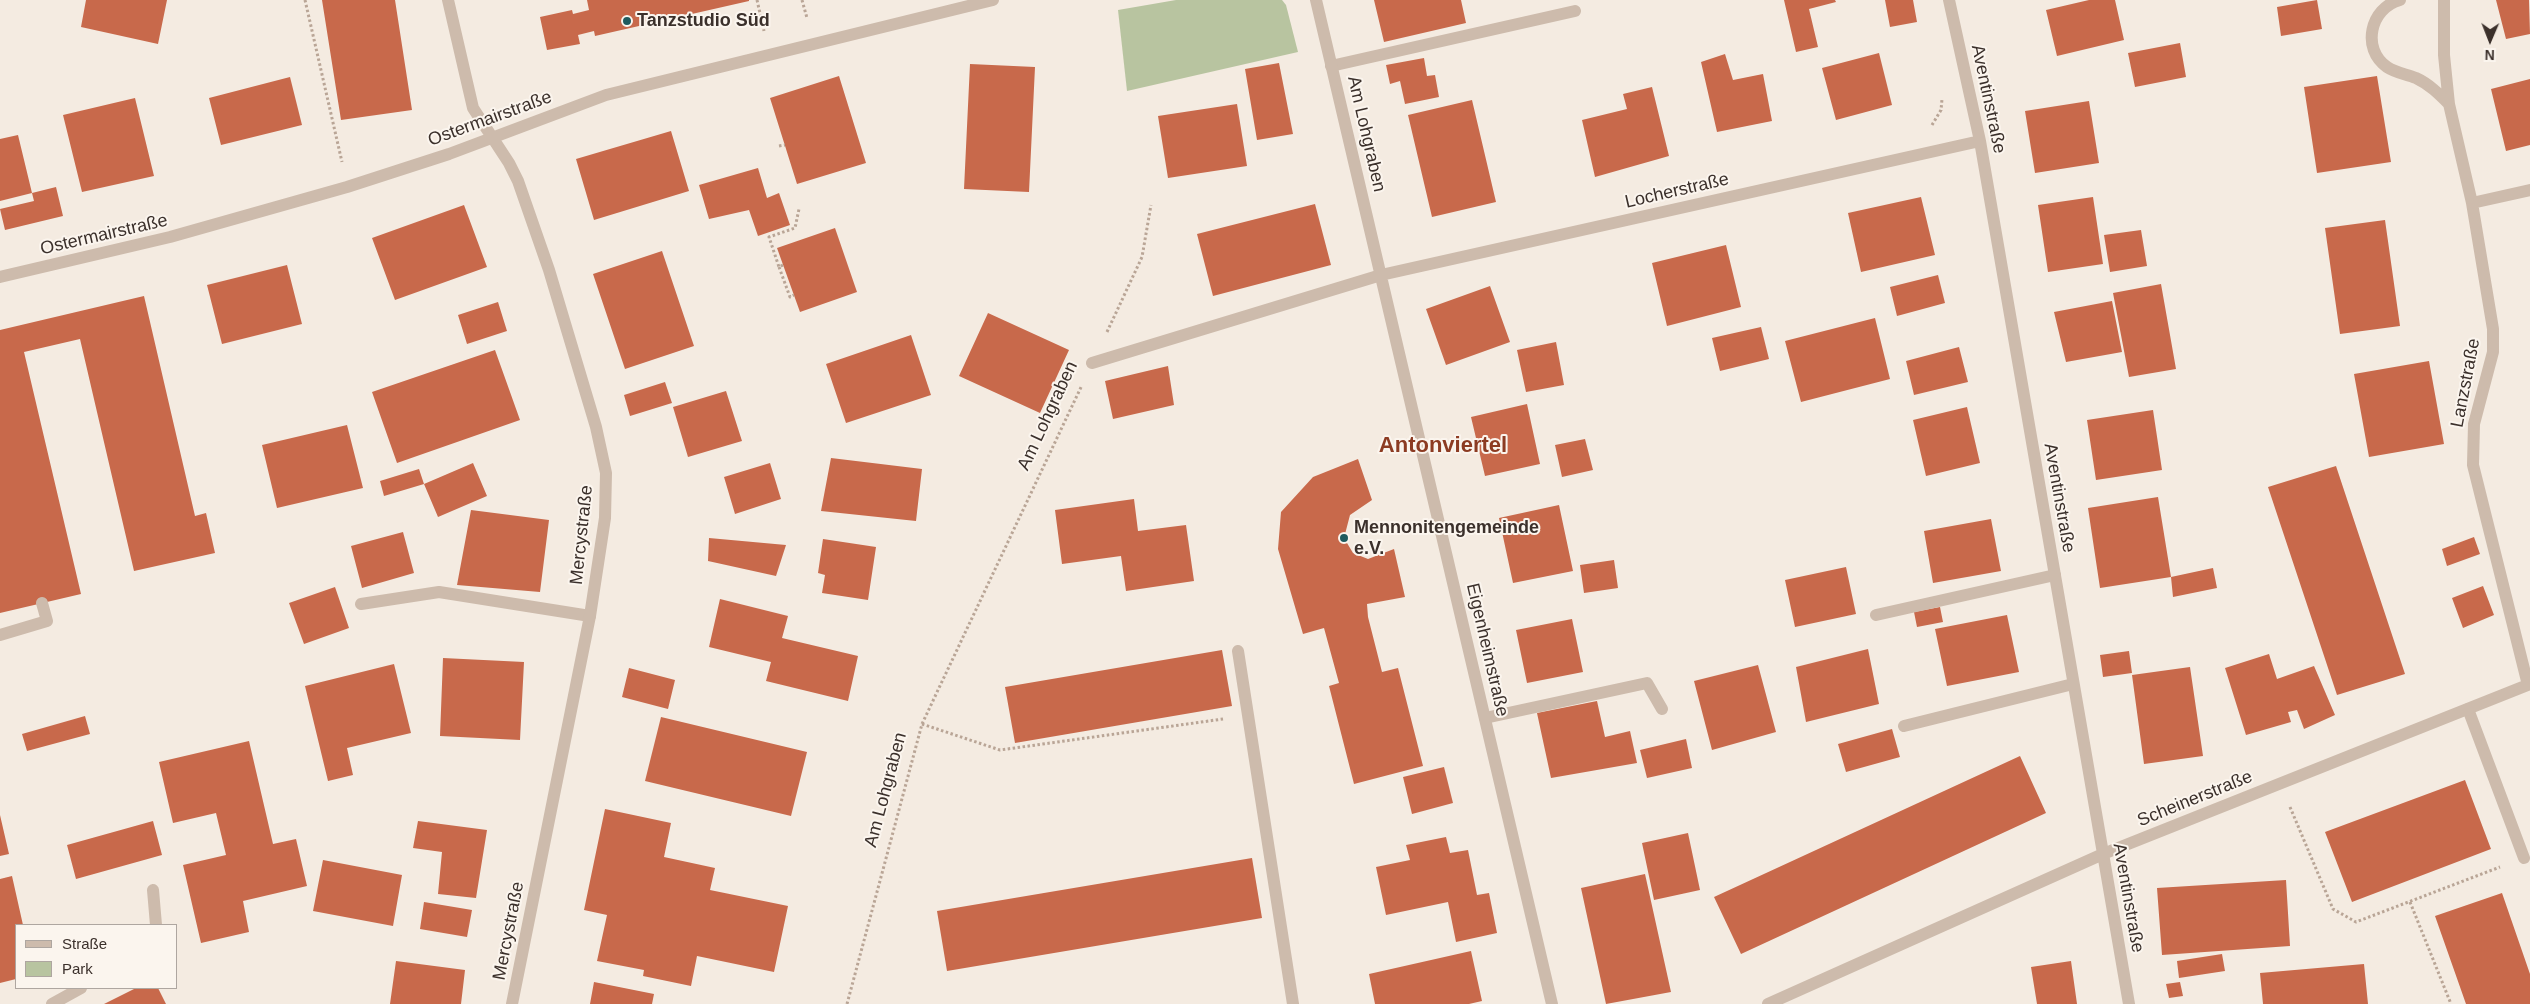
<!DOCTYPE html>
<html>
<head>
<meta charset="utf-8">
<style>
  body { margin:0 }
  #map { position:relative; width:2530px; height:1004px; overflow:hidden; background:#f4ebe1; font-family:Arial,sans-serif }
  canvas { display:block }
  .legend { position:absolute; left:15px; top:924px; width:162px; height:65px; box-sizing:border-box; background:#fbf5ee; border:1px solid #aea6a0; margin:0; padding:6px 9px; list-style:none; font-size:15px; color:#3b302b }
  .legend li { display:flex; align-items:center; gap:10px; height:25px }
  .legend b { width:25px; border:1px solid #aea6a0 }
  .north { position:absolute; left:2465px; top:15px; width:50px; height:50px; -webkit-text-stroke:4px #fbf5ee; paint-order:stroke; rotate:181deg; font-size:14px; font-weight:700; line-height:20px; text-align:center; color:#3b302b }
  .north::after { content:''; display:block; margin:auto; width:18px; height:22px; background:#3b302b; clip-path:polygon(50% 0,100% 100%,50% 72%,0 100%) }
</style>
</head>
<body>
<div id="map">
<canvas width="2530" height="1004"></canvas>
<ul class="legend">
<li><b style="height:6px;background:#cdbbac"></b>Straße</li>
<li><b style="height:14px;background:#b8c4a0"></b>Park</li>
</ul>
<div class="north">N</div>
</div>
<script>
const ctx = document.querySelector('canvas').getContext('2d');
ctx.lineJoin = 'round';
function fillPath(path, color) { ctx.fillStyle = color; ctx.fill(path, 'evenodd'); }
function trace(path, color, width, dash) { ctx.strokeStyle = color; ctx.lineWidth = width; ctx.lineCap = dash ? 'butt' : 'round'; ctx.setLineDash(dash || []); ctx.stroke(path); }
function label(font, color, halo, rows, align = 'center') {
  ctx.font = font + ' Arial,sans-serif'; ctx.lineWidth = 4; ctx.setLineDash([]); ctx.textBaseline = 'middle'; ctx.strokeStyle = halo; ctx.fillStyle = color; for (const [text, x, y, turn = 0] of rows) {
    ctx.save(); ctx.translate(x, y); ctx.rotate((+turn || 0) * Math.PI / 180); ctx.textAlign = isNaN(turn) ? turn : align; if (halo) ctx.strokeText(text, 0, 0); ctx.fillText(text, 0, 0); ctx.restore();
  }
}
const green = new Path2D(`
  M1176,0h106l4,5 12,47 -171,39 -9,-81z`);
const building = new Path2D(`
  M86,0h81l-9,44 -77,-17z
  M322,0h73l17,110 -71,10z
  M587,0h162v1l-154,35 -1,-5 -16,4 2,9 -33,6 -7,-33 32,-7 1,4 16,-4z
  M1374,0h87l5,23 -82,19z
  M1784,0h51l1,2 -27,7 9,38 -22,5z
  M1885,0h28l4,22 -27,5z
  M2089,0h26l9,40 -67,16 -11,-46z
  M2317,0l5,29 -41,7 -4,-29z
  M2496,0h33l1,34 -24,5z
  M2180,43l6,34 -51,10 -7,-34z
  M1879,53l13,52 -56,15 -14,-52z
  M1725,54l8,26 30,-6 9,47 -55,11 -16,-70z
  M1424,58l3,18 8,-1 4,22 -34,7 -5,-23 -10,3 -4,-19z
  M1279,63l14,71 -36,6 -12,-71z
  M970,64l65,3 -6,125 -65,-3z
  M839,76l27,87 -69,21 -27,-86z
  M2377,76l14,86 -74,11 -13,-86z
  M290,77l12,48 -81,20 -12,-47z
  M2530,79v66l-24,6 -15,-62z
  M1652,87l17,69 -74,21 -13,-57 45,-11 -4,-15z
  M135,98l19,78 -72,16 -19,-77z
  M1472,100l24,102 -64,15 -24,-102z
  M2089,101l10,62 -64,10 -10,-62z
  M1237,104l10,62 -79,12 -10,-62z
  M671,131l18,60 -95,29 -18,-61z
  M18,135l14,58 24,-6 7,29 -58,14 -5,-21 34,-8 -2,-8 -32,8v-62z
  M758,168l9,30 12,-5 11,32 -32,11 -9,-26 -40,9 -10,-34z
  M1921,197l14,58 -74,17 -13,-59z
  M2093,197l10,67 -55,8 -10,-67z
  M1315,204l16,61 -118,31 -16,-62z
  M464,205l23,62 -92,33 -23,-62z
  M2385,220l15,106 -60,8 -15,-106z
  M835,228l22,64 -57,20 -23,-64z
  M2141,230l6,36 -37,6 -6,-37z
  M1726,245l15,62 -74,19 -15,-63z
  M662,251l32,95 -69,23 -32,-95z
  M287,265l15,59 -80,20 -15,-59z
  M1938,275l7,28 -48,13 -7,-29z
  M2161,284l15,85 -47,8 -16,-84z
  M1490,286l20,56 -64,23 -20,-56z
  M144,296l51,220 11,-3 9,40 -81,18 -54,-232 -56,13 57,242 -81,19v-283z
  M2112,301l10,51 -56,10 -12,-50z
  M498,302l9,29 -40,13 -9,-29z
  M988,313l81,37 -29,63 -81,-37z
  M1875,318l15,61 -89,23 -16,-61z
  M1761,327l8,32 -49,12 -8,-33z
  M911,335l20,60 -85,28 -20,-59z
  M1556,342l8,43 -38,7 -9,-42z
  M1959,347l9,35 -54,13 -8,-34z
  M495,350l25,70 -123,43 -25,-71z
  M2429,361l15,83 -75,13 -15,-83z
  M1168,366l6,39 -61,14 -8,-38z
  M665,382l7,21 -42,13 -6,-21z
  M726,391l16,50 -54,16 -15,-50z
  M1527,404l13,60 -55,12 -14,-59z
  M1967,407l13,56 -54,13 -13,-56z
  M2153,410l9,60 -66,10 -9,-60z
  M347,425l16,63 -86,20 -15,-63z
  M1585,439l8,31 -31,7 -7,-32z
  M831,458l91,11 -6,52 -95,-10z
  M1358,459l14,41 -22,15 -6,23 9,15 15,6 26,-10 11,48 -38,7 1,13 14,55 16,-4 25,98 -69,18 -25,-98 10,-3 -15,-55 -21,6 -25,-85 3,-37 32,-35z
  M473,463l14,33 -49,21 -14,-33z
  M770,463l11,36 -46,15 -11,-37z
  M2336,466l69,208 -68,21 -69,-208z
  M419,469l5,15 -40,12 -4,-15z
  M2158,497l13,80 42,-9 4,20 -44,9 -2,-20 -71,11 -12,-80z
  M1134,499l4,32 48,-6 8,56 -68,10 -5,-35 -59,8 -7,-54z
  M1559,505l14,66 -60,12 -14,-65z
  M471,510l78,10 -9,72 -83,-7z
  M1991,519l10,52 -68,12 -9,-52z
  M403,532l11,41 -52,15 -11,-42z
  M2474,537l6,17 -33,12 -5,-17z
  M709,538l77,7 -10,31 -68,-15z
  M823,539l53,8 -8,53 -46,-7 3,-18 -7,-2z
  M1614,560l4,28 -34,5 -4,-28z
  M1846,567l10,47 -61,13 -10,-47z
  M2483,586l11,29 -31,13 -11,-30z
  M335,587l14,41 -45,16 -15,-41z
  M720,599l68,17 -6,22 76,18 -10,45 -82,-20 5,-19 -62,-15z
  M1940,607l3,15 -26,5 -3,-15z
  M2007,615l12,57 -72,14 -12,-57z
  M1572,619l11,53 -56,11 -11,-53z
  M1868,649l11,55 -73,18 -10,-55z
  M1222,650l10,56 -217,37 -10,-56z
  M2129,651l3,22 -29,4 -3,-22z
  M2269,654l8,25 37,-13 21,49 -31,14 -7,-19 -9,2 3,10 -45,13 -21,-67z
  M443,658l81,4 -4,78 -80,-4z
  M394,664l17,69 -64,15 6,27 -25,6 -23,-95z
  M1758,665l18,67 -64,18 -18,-69z
  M2190,667l13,89 -59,8 -12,-89z
  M629,668l46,12 -7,29 -46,-12z
  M1597,701l8,36 25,-6 7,32 -86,15 -14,-65z
  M85,716l5,18 -63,17 -5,-17z
  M661,717l146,35 -16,64 -146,-35z
  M1892,729l8,28 -54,15 -8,-28z
  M1686,739l6,29 -45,10 -7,-28z
  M249,741l24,103 23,-5 11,47 -64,15 6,31 -48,11 -18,-78 43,-10 -10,-42 -43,10 -14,-61z
  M2020,756l26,57 -305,141 -27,-57z
  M1444,767l9,36 -41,11 -9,-37z
  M2465,780l26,69 -139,53 -27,-70z
  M605,809l66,14 -7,34 51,11 -5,22 78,16 -14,66 -77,-16 -6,30 -48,-10 1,-6 -47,-9 10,-46 -23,-5z
  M0,815l9,39 -9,2z
  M153,821l9,34 -86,24 -9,-34z
  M418,821l69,9 -11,68 -38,-4 4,-42 -29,-4z
  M1688,833l12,57 -46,10 -12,-57z
  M1446,837l4,16 18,-3 9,45 12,-2 8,40 -41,9 -8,-40 -62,13 -10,-48 34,-7 -4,-15z
  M1252,858l10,60 -315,53 -10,-60z
  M323,860l79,15 -9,51 -80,-15z
  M1645,874l26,118 -65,12 -25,-116z
  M12,876l11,49h-7v54l-16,4v-104z
  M2286,880l4,66 -128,9 -5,-67z
  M2502,893l28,81v30h-64l-31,-88z
  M424,902l48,8 -5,27 -47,-8z
  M1471,951l11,50 -13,3h-94l-6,-30z
  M2222,954l3,17 -46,7 -2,-17z
  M396,961l69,9 -4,34h-71z
  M2071,961l6,43h-40l-6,-37z
  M2364,964l4,40h-105l-3,-31z
  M594,982l60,12 -2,10h-62z
  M2180,982l3,14 -14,2 -3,-14z
  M136,988h22l8,16h-62z`);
const path = new Path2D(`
  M305,0l37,162
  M757,0l7,31
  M802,0l5,18
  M1932,125l9,-15 1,-11
  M779,146l6,-1
  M783,265l-4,2 -10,-30 26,-9 4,-19
  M779,267l11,30 4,-2
  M1107,332l35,-75 9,-52
  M922,724l78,26 223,-31
  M2290,807l43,102 23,13 144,-55
  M2410,902l41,102
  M847,1004l75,-280 160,-339`);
const service = new Path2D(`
  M1331,66l244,-55
  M361,604l78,-12 151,24
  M1876,615l179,-40
  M0,635l47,-14 -5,-18
  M1238,651l55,353
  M2468,709l56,149
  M1485,718l162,-35 15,26
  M1904,726l169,-42
  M153,890l3,35
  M52,1004l29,-16`);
const minor = new Path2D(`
  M448,0l25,108 36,55 9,18 31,89 47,157 10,46 -1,45 -15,98 -78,388
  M1316,0l236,1004
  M1949,0l31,141 149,863
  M2400,0c-30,8 -39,49 -13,67 9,6 19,7 29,11 13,6 23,16 33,26
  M2444,0v55l5,49 23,99 21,126v23l-19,72 -1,41 55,220
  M2472,203l58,-13
  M0,277l170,-40 177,-50 102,-33 157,-59 387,-95
  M1092,363l289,-88 599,-134
  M1768,1004l335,-150 427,-170`);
const markers = [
  [627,21,5,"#1f5a5e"],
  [1344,538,5,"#1f5a5e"]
];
const poiNames = [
  ["Tanzstudio Süd",637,21],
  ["Mennonitengemeinde",1354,528],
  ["e.V.",1354,549]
];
const streetNames = [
  ["Aventinstraße",1988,99,78],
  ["Ostermairstraße",490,119,-20],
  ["Am Lohgraben",1366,134,77],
  ["Locherstraße",1677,191,-13],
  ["Ostermairstraße",104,235,-13],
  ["Lanzstraße",2466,383,-79],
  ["Am Lohgraben",1048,416,-65],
  ["Aventinstraße",2059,498,80],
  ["Mercystraße",582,535,-84],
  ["Eigenheimstraße",1487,650,77],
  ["Am Lohgraben",886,790,-75],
  ["Scheinerstraße",2195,799,-22],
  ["Aventinstraße",2128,898,80],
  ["Mercystraße",509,931,-79]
];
const districtNames = [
  ["Antonviertel",1443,446]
];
fillPath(green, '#b8c4a0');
fillPath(building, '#c8694b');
trace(path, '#b9a596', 3, [2.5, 2.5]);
trace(service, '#cdbbac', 12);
trace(minor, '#cdbbac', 12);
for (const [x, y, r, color] of markers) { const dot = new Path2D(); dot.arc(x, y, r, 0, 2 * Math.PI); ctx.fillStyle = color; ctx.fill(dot); trace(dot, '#fbf5ee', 2); }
label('bold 18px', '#3b302b', '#fbf5ee', poiNames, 'left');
label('18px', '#3b302b', '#fbf5ee', streetNames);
label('bold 22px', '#8c3b22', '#fbf5ee', districtNames);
</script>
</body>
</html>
